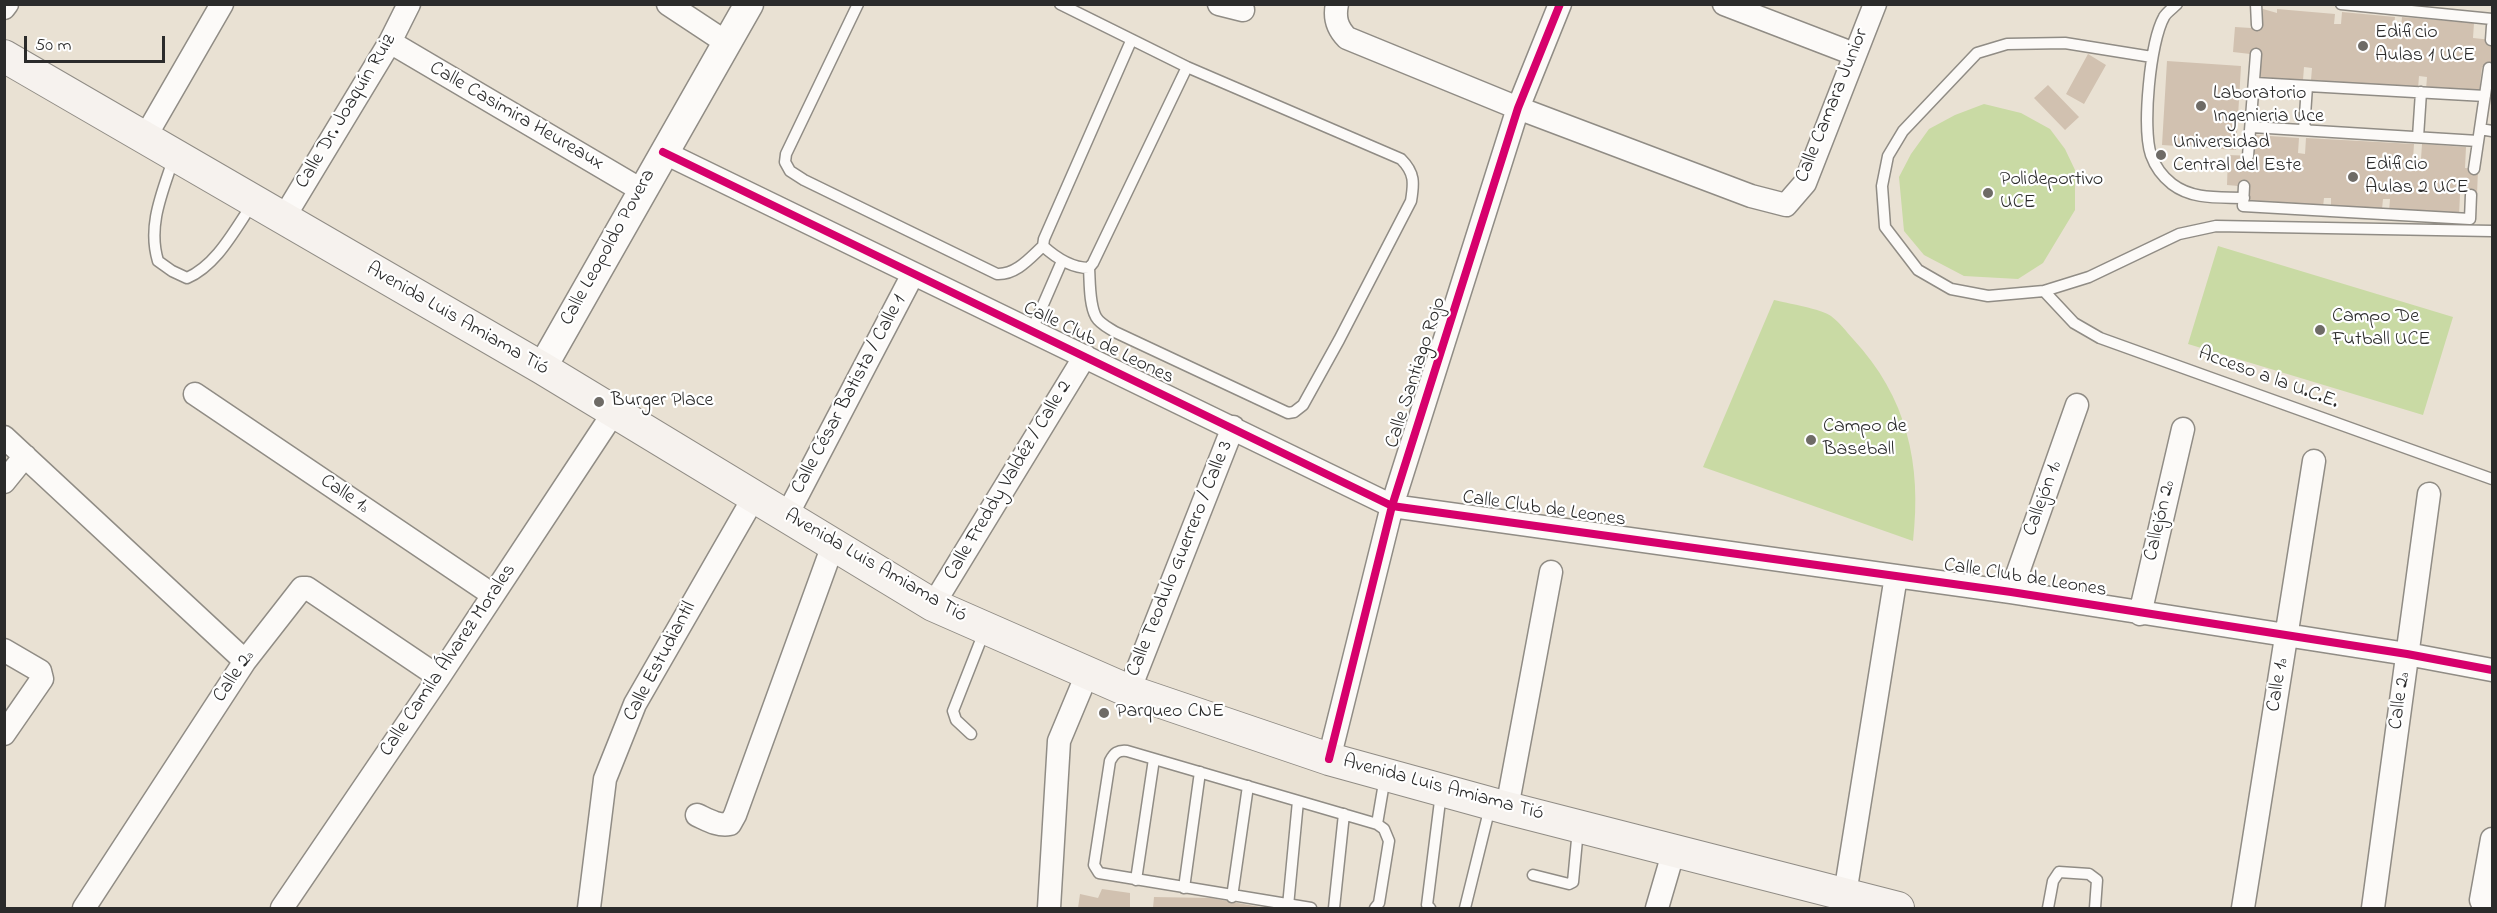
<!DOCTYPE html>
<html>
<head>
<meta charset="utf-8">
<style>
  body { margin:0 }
  #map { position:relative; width:2497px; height:913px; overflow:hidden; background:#e9e1d3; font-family:"Indie Flower",sans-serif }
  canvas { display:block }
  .frame { position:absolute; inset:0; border:6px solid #2b2b2b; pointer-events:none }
  .scale { position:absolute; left:24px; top:36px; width:141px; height:27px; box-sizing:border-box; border:3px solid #2b2b2b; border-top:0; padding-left:8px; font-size:18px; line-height:21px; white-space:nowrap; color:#2b2b2b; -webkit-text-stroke:4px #fff; paint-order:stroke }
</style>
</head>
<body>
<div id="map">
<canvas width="2497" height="913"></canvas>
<div class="frame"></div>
<div class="scale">50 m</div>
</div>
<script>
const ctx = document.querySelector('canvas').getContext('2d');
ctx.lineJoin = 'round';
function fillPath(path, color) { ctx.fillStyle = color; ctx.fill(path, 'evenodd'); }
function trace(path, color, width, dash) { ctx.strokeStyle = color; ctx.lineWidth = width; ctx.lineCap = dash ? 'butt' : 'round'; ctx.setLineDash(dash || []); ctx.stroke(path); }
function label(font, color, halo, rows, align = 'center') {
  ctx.font = font + ' "Indie Flower",sans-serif'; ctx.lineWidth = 4.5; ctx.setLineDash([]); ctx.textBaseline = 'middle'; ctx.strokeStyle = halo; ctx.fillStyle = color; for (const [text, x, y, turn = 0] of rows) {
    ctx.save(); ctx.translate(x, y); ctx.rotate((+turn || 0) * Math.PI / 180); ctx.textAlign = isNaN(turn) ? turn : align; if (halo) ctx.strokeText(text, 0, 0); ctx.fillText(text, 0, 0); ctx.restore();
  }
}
const green = new Path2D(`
  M1984,104l37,9 29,16 15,20 10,21v40l-32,53 -25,16 -54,-3 -40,-21 -20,-24 -5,-54 12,-23 18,-25 26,-14z
  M2218,246l235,71 -30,98 -235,-71z
  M1774,300c12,3 48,9 57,16 8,6 15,15 22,23 54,58 69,125 60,202l-210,-74z`);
const building = new Path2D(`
  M2263,9l14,4v-4l58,5 -1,10h7l1,-12 53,5 -1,9 7,1 1,-10 72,6 -1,15 19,2v29l-10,-2 -3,27 -53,-4 1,-13 -8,-1 -1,13 -107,-9 1,-12 -8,-1 -1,13 -46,-3 2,-22 -26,-3 2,-25 16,1v-4l10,1z
  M2088,54l18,11 -22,39 -18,-10z
  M2167,61l74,5 -5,84 -74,-5z
  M2048,85l31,32 -14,13 -31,-32z
  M2255,135l44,3 -1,15 7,1 1,-16 108,6 -1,15h8l1,-15 44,3 -1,21 13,1 -1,26 -17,-1 -1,22 -70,-4 1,-13h-7l-1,10 -51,-3v-8h-7l-1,9 -74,-4 1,-16 -23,-2 1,-30 26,1z
  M1102,889l28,4v15h-52l2,-14 18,4z
  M1154,897l57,1 54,10h-112z`);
const service = new Path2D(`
  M858,4l-72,150 -1,8 5,9 14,9 193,94c19,1 33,-16 46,-28
  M1060,4l127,63 214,92c14,14 13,24 10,42l-72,139 -36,65 -9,7 -6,1 -173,-81c-6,-4 -15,-8 -19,-15 -7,-13 -6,-35 -7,-49
  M2177,4c-4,4 -11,9 -13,13 -14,25 -22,111 -13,138 4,11 12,22 21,29 21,16 47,13 72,14
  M2256,4l1,21
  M2341,4l151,15
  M2491,40l1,-14
  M1131,41l-87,198 -1,7c12,11 29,22 46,22l4,-5 94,-196
  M2152,57l-87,-14 -58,1 -30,9 -74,78 -15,25 -6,30 3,41 33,43 33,19 37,7 56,-5 45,-14 90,-43 37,-8 276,5
  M2255,83l230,13
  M2252,127l226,14
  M2307,129l-3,1 3,-44
  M2480,129l12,2
  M2418,137l3,-45
  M2248,156l8,-102
  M174,157c-11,34 -27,68 -16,104l14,10 15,7c30,-13 48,-49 66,-75
  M2474,169l15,-101
  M2244,186l-1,20 227,13 1,-24
  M2044,291l30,32 26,15 392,141
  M1032,330l30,-69
  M971,734l-15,-14 -3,-9 31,-79
  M1377,824l8,-47
  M1533,875l36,9 4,-2 5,-53
  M1136,880l18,-121
  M1184,888l16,-116
  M1232,897l16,-111
  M1288,906l10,-105
  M1311,908l-212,-35 -5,-8 16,-104c4,-8 8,-11 17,-10l250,73 7,5 5,12 -10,62 -4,5
  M1334,908l10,-94
  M1430,908l-3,-3 14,-112
  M1465,908l25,-101
  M2048,908l5,-27 6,-9 30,2 8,6 -2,28`);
const minor = new Path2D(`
  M668,4l59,39
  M1219,4l24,6
  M1337,4c-3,14 0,24 10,34l171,70 233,88 35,9 19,-22 70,-179
  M1724,4l130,50
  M4,8l3,-4
  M390,42l253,149
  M144,139l78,-135
  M663,152l729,354 619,86 396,62 85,16
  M283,219l107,-177 19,-38
  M195,394l298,201
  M4,437l241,224
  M4,482l21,-26
  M786,517l127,-243
  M2011,592l66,-187
  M933,605l152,-249
  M2140,614l43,-185
  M4,650l36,21 2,8 -38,55
  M1129,691l104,-264
  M1329,759l63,-253 126,-398 42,-104
  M1507,808l44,-236
  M697,815c11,5 20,11 33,9l5,-9 98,-270
  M1845,894l51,-318
  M84,908l161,-247 57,-73h5l132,89
  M282,908l157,-231 175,-265
  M589,908l16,-129 30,-75 119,-207
  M1049,908l10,-167 28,-67
  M1657,908l17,-58
  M2243,908l71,-447
  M2373,908l56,-414
  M2489,908l-5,-2 -3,-6 11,-61`);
const tertiary = new Path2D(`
  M542,368c69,-121 137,-243 207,-364`);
const secondary = new Path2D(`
  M4,56l538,312 391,237 196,86 200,68 178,49 391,100`);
const cycleway = new Path2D(`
  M663,152l729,354 619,86 396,62 85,16
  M1329,759l63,-253 126,-398 42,-104`);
const markers = [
  [2363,46,6,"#6e6b66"],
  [2201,106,6,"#6e6b66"],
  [2161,155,6,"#6e6b66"],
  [2353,177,6,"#6e6b66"],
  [1988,193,6,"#6e6b66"],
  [2320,330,6,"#6e6b66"],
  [599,402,6,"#6e6b66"],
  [1811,440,6,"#6e6b66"],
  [1104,713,6,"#6e6b66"]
];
const poiNames = [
  ["Edificio",2375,34],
  ["Aulas 1 UCE",2375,57],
  ["Laboratorio",2213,95],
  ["Ingenieria Uce",2213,118],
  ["Universidad",2173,144],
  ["Central del Este",2173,167],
  ["Edificio",2365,166],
  ["Aulas 2 UCE",2365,189],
  ["Polideportivo",2000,181],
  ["UCE",2000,204],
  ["Campo De",2332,318],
  ["Futball UCE",2332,341],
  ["Burger Place",611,402],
  ["Campo de",1823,428],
  ["Baseball",1823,451],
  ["Parqueo CNE",1116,713]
];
const streetNames = [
  ["Calle Camara Junior",1833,106,-68],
  ["Calle Dr. Joaquín Ruiz",347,112,-59],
  ["Calle Casimira Heureaux",516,117,30],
  ["Calle Leopoldo Povera",609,248,-61],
  ["Avenida Luis Amiama Tió",457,320,30],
  ["Calle Club de Leones",1098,344,26],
  ["Calle Santiago Rojo",1417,373,-72],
  ["Acceso a la U.C.E.",2268,379,20],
  ["Calle César Batista / Calle 1",850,395,-62],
  ["Calle Freddy Valdéz / Calle 2",1009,481,-59],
  ["Calle 1ª",344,495,34],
  ["Callejón 1º",2044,499,-70],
  ["Calle Club de Leones",1544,510,8],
  ["Callejón 2º",2161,521,-77],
  ["Calle Teodulo Guerrero / Calle 3",1181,559,-68],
  ["Avenida Luis Amiama Tió",875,567,30],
  ["Calle Club de Leones",2025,579,9],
  ["Calle Camila Álvarez Morales",449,661,-56],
  ["Calle Estudiantil",661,662,-62],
  ["Calle 2ª",235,677,-56],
  ["Calle 1ª",2279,685,-81],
  ["Calle 2ª",2401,701,-82],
  ["Avenida Luis Amiama Tió",1443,789,15]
];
fillPath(green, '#c9daa4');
fillPath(building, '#d1c1b0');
trace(service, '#908c85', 13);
trace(minor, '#908c85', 25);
trace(tertiary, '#908c85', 31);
trace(secondary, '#908c85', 34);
trace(service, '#fcfaf8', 10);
trace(minor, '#fcfaf8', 22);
trace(tertiary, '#fcfaf8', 28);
trace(secondary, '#f6f2ee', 32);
trace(cycleway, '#d6006c', 8);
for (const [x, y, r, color] of markers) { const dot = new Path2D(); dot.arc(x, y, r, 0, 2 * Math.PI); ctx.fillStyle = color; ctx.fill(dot); trace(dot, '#fff', 2); }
label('20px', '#2b2b2b', '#fff', poiNames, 'left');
label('20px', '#2b2b2b', '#fff', streetNames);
</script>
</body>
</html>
